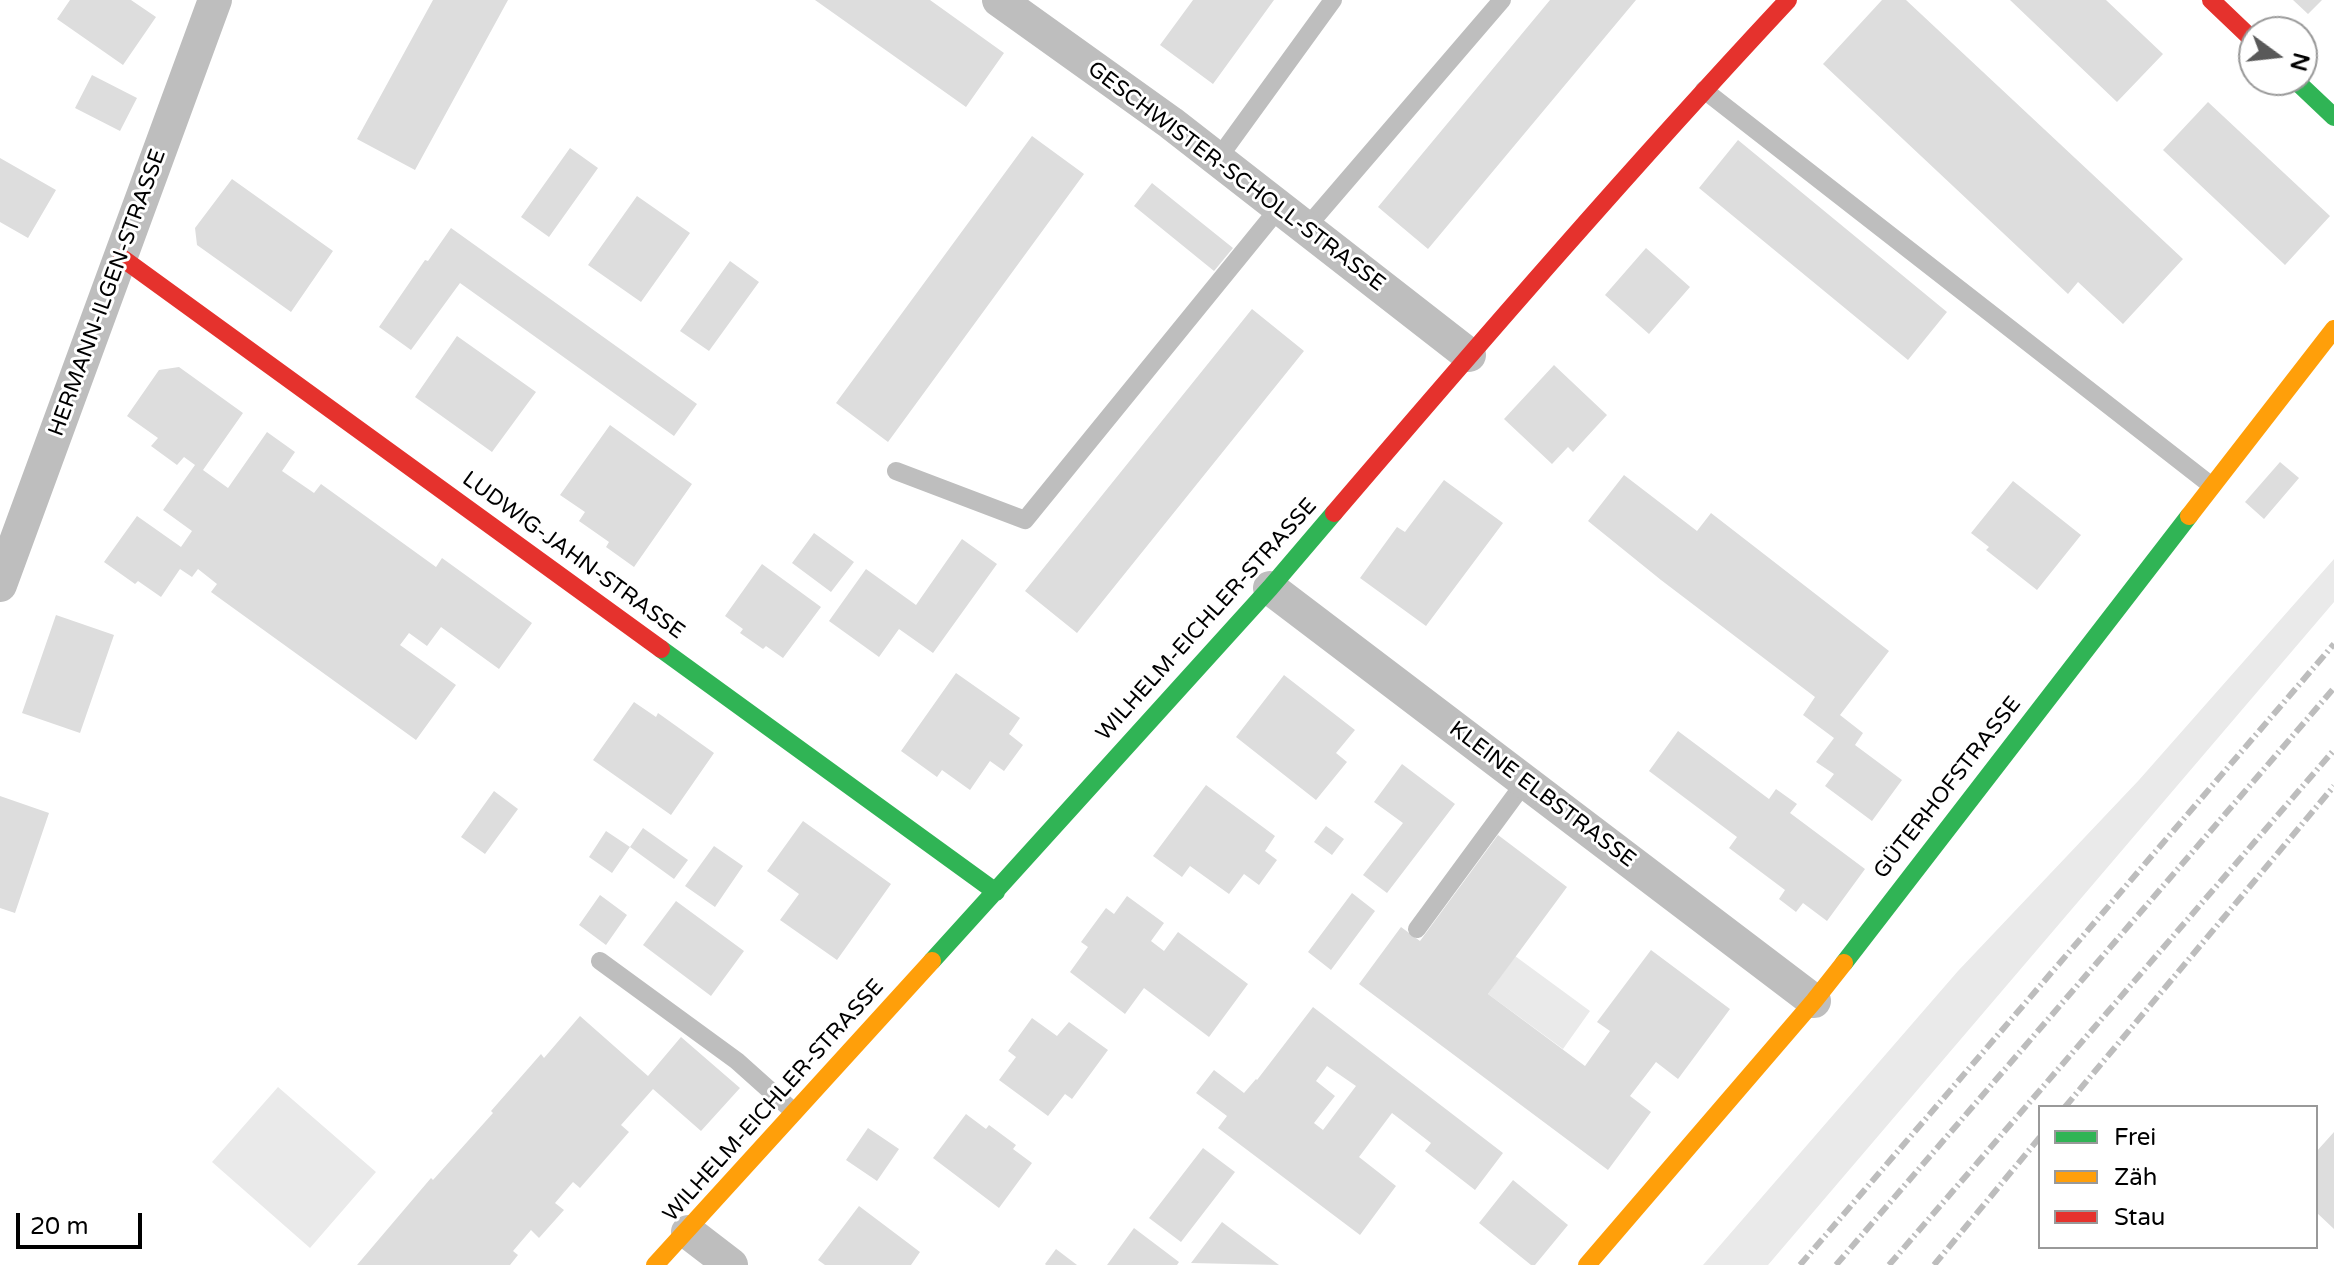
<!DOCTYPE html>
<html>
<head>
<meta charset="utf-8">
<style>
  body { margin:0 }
  #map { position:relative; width:2334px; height:1265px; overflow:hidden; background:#fff; font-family:"Varela Round",sans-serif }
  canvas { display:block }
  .legend { position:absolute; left:2038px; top:1105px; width:280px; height:144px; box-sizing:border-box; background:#fff; border:2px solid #999; margin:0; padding:10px 14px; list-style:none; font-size:24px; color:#000 }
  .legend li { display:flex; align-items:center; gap:16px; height:40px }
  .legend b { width:40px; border:2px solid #999 }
  .north { position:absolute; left:2238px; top:16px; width:80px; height:80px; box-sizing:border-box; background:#fff; border:2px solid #999; border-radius:50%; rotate:105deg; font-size:22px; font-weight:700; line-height:32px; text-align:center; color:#000 }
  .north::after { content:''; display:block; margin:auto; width:28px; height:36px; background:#595959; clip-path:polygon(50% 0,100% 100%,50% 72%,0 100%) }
  .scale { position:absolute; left:16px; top:1213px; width:126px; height:36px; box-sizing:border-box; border:4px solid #000; border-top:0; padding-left:10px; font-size:24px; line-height:28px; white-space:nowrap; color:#000; -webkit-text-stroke:6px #fff; paint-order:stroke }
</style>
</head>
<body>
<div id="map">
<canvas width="2334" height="1265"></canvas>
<ul class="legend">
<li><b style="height:10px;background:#30b455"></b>Frei</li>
<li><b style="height:10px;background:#ff9f0a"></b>Zäh</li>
<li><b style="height:10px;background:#e5322d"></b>Stau</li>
</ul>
<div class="north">N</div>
<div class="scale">20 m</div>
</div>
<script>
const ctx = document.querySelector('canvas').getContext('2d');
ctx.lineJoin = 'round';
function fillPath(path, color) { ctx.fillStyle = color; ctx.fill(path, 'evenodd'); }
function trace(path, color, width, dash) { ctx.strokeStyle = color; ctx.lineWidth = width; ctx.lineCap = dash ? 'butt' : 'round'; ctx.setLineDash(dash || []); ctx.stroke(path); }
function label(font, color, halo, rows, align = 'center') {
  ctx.font = font + ' "Varela Round",sans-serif'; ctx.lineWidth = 6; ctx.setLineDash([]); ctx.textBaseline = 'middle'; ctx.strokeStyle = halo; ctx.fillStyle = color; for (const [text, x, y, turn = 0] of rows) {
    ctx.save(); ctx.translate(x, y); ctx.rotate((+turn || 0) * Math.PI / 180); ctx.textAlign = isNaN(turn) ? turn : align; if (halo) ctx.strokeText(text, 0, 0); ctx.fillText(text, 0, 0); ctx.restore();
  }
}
const green = new Path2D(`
  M2334,559v43l-566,663h-65l255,-294 181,-191z
  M1515,956l75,55 -27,38 -75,-55z
  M278,1087l98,85 -66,76 -98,-86z`);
const building = new Path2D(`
  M70,0h61l25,17 -33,48 -66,-46z
  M433,0h75l-93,170 -58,-31z
  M815,0h115l74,53 -38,54z
  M1193,0h81l-61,84 -53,-39z
  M1550,0h86l-208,249 -50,-42z
  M1882,0h24l277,259 -60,65 -45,-42 -10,12 -245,-230z
  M2010,0h96l57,54 -46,48z
  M2293,0h29l-14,14z
  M92,75l45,23 -17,33 -45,-23z
  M2208,102l122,114 -45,49 -122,-115z
  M1032,136l52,38 -196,268 -52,-39z
  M1738,140l209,172 -39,48 -209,-172z
  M570,148l28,20 -49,69 -28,-20z
  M0,158l56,32 -28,48 -28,-16z
  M232,179l101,72 -42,61 -94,-67 -2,-17z
  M1152,183l81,65 -19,23 -80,-65z
  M637,196l53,37 -49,69 -53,-37z
  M451,228l246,176 -23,32 -214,-153 -49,67 -32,-23 46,-67 3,1z
  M1646,248l44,39 -41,47 -44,-39z
  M730,261l29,21 -50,69 -29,-20z
  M1252,309l52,42 -227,282 -52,-42z
  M457,336l79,56 -44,60 -77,-55z
  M1554,365l53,50 -34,37 -5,-5 -16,17 -48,-45z
  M179,367l64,46 -40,57 25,18 39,-56 28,20 -13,19 32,22 7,-9 115,83 6,-9 90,65 -33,46 -58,-42 -14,19 -18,-13 -9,12 56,40 -40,55 -205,-148 6,-8 -19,-15 -6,8 -12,-8 -19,28 -23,-16 -3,3 -31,-22 33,-46 44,31 11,-16 -29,-21 32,-45 -11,-8 -7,8 -26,-19 7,-8 -31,-22 32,-46z
  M610,425l82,59 -58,83 -28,-20 3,-5 -30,-21 6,-9 -25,-17z
  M2280,462l19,16 -35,41 -19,-17z
  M1624,475l73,56 14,-18 178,138 -49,64 23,18 -8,12 47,35 -30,41 -47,-35 9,-12 -18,-12 18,-24 -31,-23 12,-18 -154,-117 -73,-59z
  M1444,480l59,43 -77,103 -66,-48 37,-51 8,5z
  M2013,481l68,54 -44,55 -51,-40 3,-3 -18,-14z
  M814,533l40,29 -23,30 -39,-29z
  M962,539l35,25 -64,89 -34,-24 -20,28 -50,-36 37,-52 50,36z
  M762,564l59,43 -38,51 -17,-12 -3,3 -23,-16 3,-4 -18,-13z
  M56,615l58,20 -34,98 -58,-20z
  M956,673l64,45 -11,16 14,11 -19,26 -14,-10 -20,29 -28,-20 -5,7 -36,-26z
  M1284,675l71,55 -19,23 11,9 -31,38 -80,-63z
  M634,702l22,15 2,-4 56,40 -43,62 -78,-55z
  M1678,731l91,68 7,-10 21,15 -7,9 75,56 -38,52 -24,-18 -7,9 -17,-13 6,-9 -56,-42 8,-11 -88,-66z
  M1402,764l53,40 -68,89 -24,-18 40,-52 -29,-21z
  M1206,785l69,51 -10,15 12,9 -18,25 -15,-11 -15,20 -39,-28 -8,11 -29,-21z
  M494,791l24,18 -33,45 -24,-17z
  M0,796l49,17 -34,100 -15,-5z
  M803,821l88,63 -54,76 -57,-40 19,-26 -32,-23z
  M1326,826l18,13 -12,16 -18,-13z
  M643,828l45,32 -14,19 -44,-32 -18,26 -23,-16 17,-26 24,16z
  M1498,835l69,52 -79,107 97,72 25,-35 -13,-9 54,-72 79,59 -52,70 -22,-17 -26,34 21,16 -43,58 -249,-186 42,-57 19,14z
  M714,846l29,20 -28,41 -30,-21z
  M1352,893l23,18 -44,59 -23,-18z
  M600,895l27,20 -21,30 -27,-20z
  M1127,896l37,27 -13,18 13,10 14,-19 70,52 -39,53 -65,-49 -19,26 -55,-42 18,-25 -7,-5 25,-34 8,6z
  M676,901l68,50 -33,45 -68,-51z
  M1313,1007l190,146 -28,37 -50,-39 6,-8 -39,-30 -33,44 37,29 -36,49 -142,-107 9,-12 -31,-23 18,-23 30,23 12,-14 1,1zM1327,1066l29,20 -33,44 -9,-7 21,-27 -19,-15z
  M580,1016l68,60 33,-39 59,51 -39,43 -48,-42 -32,36 8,7 -49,56 -7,-6 -18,21 9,7 -25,28 -8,-8 -18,21 5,4 -8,10h-153l74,-87 2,2 60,-67 -2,-2 50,-57 3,4z
  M1032,1018l25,18 12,-14 39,28 -36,49 -7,-5 -17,22 -49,-36 17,-23 -8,-6z
  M966,1114l20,15 3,-4 27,20 -3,4 19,14 -33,45 -66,-50z
  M868,1128l31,21 -22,32 -31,-21z
  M2334,1132v97l-18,-17v-60z
  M1203,1148l32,24 -54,70 -32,-24z
  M1513,1180l55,45 -33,40h-4l-52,-42z
  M859,1206l61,46 -9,13h-86l-7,-5z
  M1222,1222l57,43 -88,-2z
  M1134,1228l45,34 -2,3h-70z
  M1056,1249l21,16h-31l-1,-1z`);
const lane = new Path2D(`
  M1704,90l508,396
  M1217,160l116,-160
  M1306,228l196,-228
  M896,471l129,49 254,-312
  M1417,929l108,-147
  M600,961l137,100 57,51`);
const street = new Path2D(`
  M999,0l172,123 298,232
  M0,585l215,-585
  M1270,588l544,413
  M688,1232l43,33`);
const fast = new Path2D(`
  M2295,80l39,37
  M661,649l335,243
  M932,961l338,-373 64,-75
  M1844,963l345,-447`);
const slow = new Path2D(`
  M2189,516l145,-187
  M655,1265l277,-304
  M1587,1265l227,-264 30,-38`);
const jam = new Path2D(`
  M2211,0l43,41
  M122,258l539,391
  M1334,513c149,-174 298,-346 454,-513`);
const rail = new Path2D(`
  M2065,1107l269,-321
  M1800,1265l534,-621
  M1836,1265l498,-577
  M1889,1265l445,-515
  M1934,1265l106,-128`);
const streetNames = [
  ["GESCHWISTER-SCHOLL-STRASSE",1236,177,37],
  ["HERMANN-ILGEN-STRASSE",108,293,-70],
  ["LUDWIG-JAHN-STRASSE",573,556,36],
  ["WILHELM-EICHLER-STRASSE",1207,620,-48],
  ["GÜTERHOFSTRASSE",1948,788,-52],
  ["KLEINE ELBSTRASSE",1542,795,37],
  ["WILHELM-EICHLER-STRASSE",774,1101,-48]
];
fillPath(green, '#eaeaea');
fillPath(building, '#ddd');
trace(lane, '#bebebe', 18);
trace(street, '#bebebe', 34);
trace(fast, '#30b455', 18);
trace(slow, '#ff9f0a', 18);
trace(jam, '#e5322d', 18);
trace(rail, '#bdbdbd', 6, [12, 4, 2, 4]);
label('22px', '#000', '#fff', streetNames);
</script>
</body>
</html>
